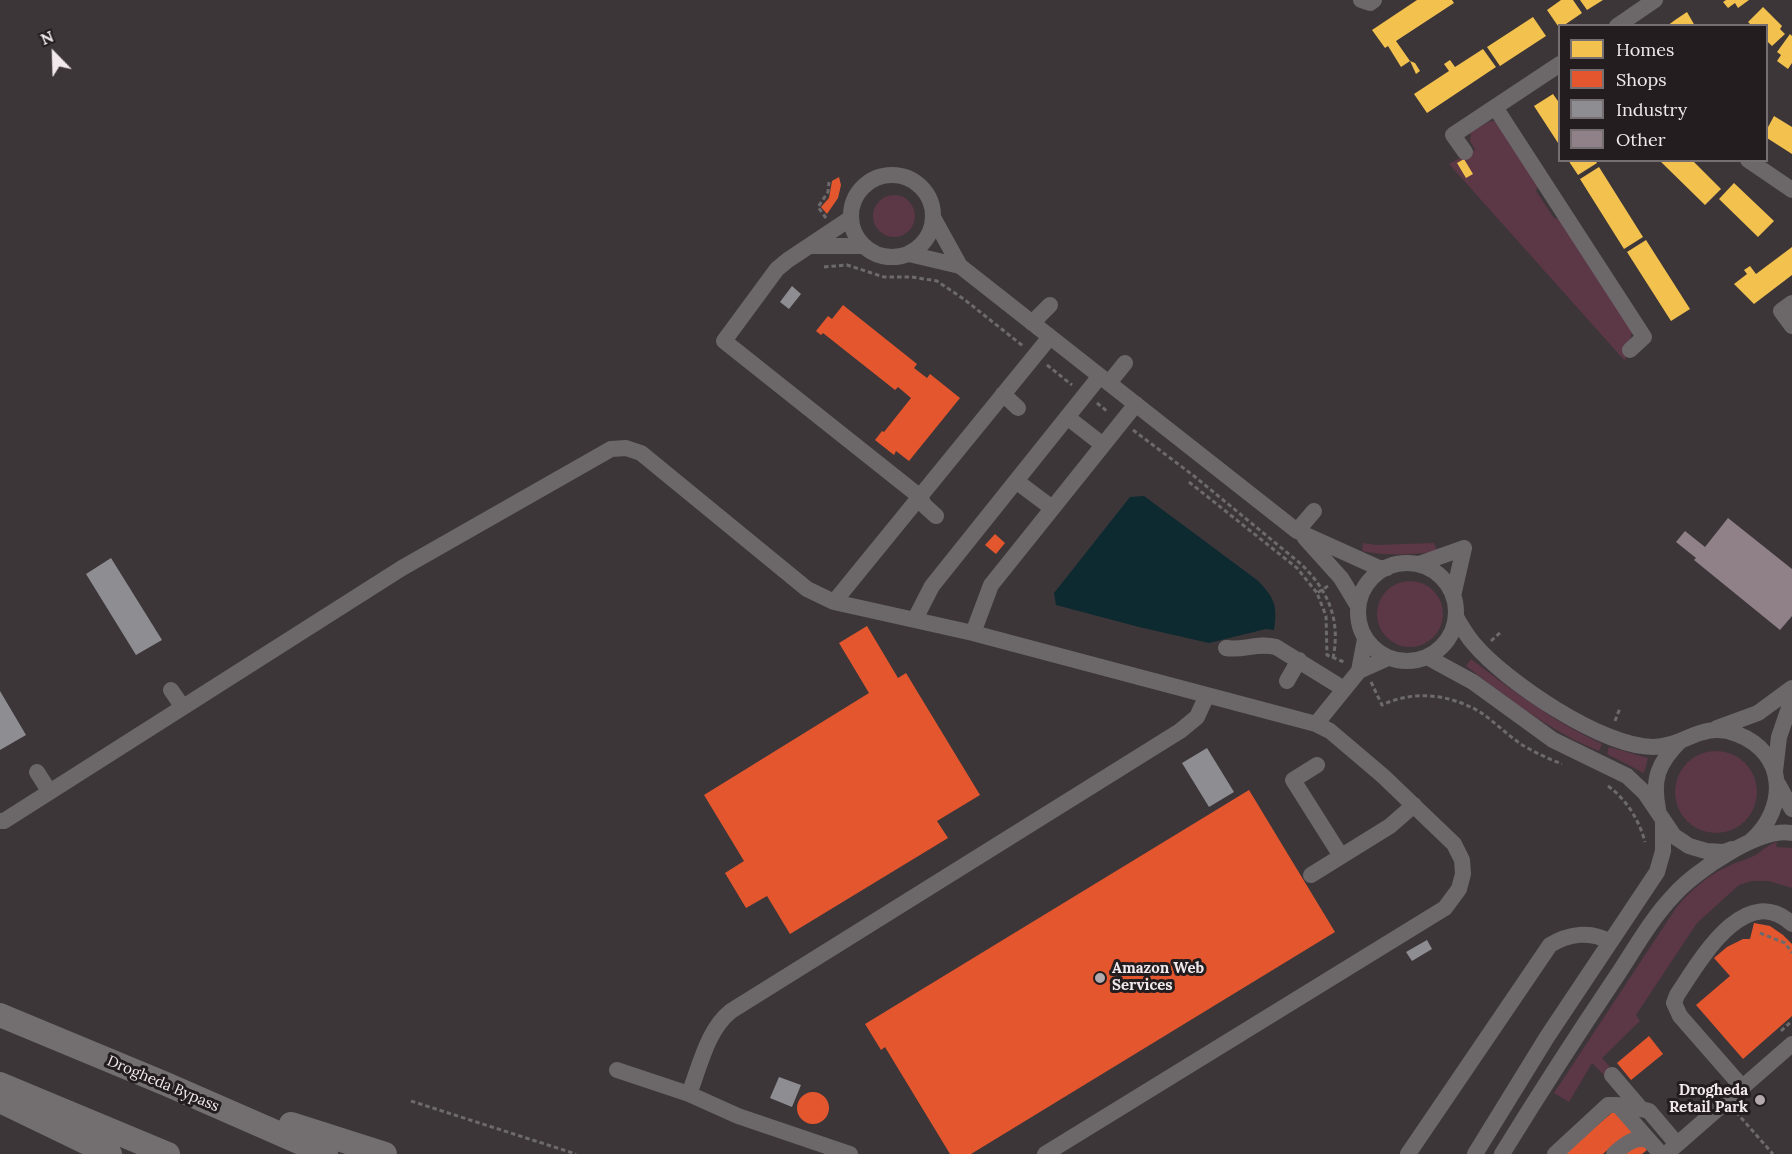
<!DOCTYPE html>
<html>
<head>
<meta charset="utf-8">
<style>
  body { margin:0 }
  #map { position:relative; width:1792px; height:1154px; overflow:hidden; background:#3d3639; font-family:Lora,serif }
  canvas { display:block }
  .legend { position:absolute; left:1558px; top:24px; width:210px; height:138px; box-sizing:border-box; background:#231d1f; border:2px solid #756f71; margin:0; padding:8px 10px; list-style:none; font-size:18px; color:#f1e9ec }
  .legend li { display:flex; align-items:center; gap:12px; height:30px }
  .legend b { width:30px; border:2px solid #756f71 }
  .north { position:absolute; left:24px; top:24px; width:60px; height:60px; -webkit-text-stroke:4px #231d1f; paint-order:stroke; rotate:337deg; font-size:16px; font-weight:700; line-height:24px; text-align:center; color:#f1e9ec }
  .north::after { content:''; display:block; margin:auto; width:21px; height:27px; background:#f1e9ec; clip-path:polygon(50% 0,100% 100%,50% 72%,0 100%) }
</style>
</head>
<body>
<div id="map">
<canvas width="1792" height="1154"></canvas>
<ul class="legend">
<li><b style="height:16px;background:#f2c14e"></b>Homes</li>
<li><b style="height:16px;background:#e4572e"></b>Shops</li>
<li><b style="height:16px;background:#8d8d92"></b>Industry</li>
<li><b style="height:16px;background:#8f8187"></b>Other</li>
</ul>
<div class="north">N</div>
</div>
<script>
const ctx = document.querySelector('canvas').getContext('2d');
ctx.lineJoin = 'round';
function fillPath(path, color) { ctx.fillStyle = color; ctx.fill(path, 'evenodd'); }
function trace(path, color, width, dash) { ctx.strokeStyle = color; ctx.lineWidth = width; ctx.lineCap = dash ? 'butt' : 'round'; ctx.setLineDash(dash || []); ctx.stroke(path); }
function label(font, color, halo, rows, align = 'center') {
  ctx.font = font + ' Lora,serif'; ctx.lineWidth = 6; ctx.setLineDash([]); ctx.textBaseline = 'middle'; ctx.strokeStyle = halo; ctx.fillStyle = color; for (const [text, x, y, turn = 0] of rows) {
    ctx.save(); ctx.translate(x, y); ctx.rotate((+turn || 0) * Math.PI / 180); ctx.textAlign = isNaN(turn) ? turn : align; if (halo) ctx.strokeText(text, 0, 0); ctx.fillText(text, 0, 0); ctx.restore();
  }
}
const green = new Path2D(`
  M1490,121l9,1 40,62 -3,7 18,27 8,2 70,112 -7,29 -176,-197 26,-14 -5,-9 1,-9z
  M873 216a21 21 0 1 1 42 0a21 21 0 1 1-42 0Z
  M1363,543l13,2 58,-2 3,8c-21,4 -54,5 -75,0z
  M1377 614a33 33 0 1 1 66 0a33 33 0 1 1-66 0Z
  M1471,659c42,32 83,63 131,85l-3,7c-50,-20 -90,-53 -133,-85z
  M1609,747l39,11 -4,15 -37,-19z
  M1675 792a41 41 0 1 1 82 0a41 41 0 1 1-82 0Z
  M1777,842l-1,5 16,1v40l-23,-7h-17l-13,4 -42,38 -61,92 4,6 -38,37 8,9 -7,7 -11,-11 -23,39 -15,-9 122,-185c15,-18 33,-34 55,-43 8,-4 19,-6 26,-11 7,-5 11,-9 20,-12z`);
const water = new Path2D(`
  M1144,496l113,84c17,17 21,25 17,50l-8,-1 -57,14 -70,-16 -83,-22 -2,-12 76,-96z`);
const homes = new Path2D(`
  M1417,0h35l2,3 -58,38 14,20 5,2 5,8 -4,3 -6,-13 -9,6 -13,-21 -3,2 -13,-18z
  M1561,0h12l9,13 -19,13h-3v3l-13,-19z
  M1580,0h23l-16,10z
  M1726,0h23l-11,8 -3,-5 -7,5 -5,-6z
  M1763,7l19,19 -2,3 5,5 -13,12 -5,-5v-15h-15l-4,-4z
  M1687,12l8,14h-28l8,-6z
  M1533,17l13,19 -46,30 -13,-19z
  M1790,34l2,2v27l-4,6 -11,-8 4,-6 -4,-3z
  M1483,49l13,18 -69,46 -13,-19 35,-23 -5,-7 6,-4 5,7z
  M1553,94l7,10v42l-26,-40z
  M1774,116l18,11v27l-25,-16v-9z
  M1464,159l9,15 -7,4 -9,-15z
  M1568,160h27l2,3 -19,12z
  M1659,160h33l29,29 -16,16z
  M1599,167l44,70 -19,12 -44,-70z
  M1734,183l40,38 -16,16 -39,-38z
  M1646,240l44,69 -19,12 -44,-69z
  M1792,247v28l-38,29 -20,-20 13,-10 -3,-4 6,-4 6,8z`);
const shops = new Path2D(`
  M839,177l2,8 -3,13 -11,16 -6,-7 8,-9 3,-17z
  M843,305l74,59 -3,4 13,10 3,-4 30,24 -51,63 -13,-10 -2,4 -19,-15 7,-9 2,1 27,-34 -13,-11 -3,3 -72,-57 -2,2 -5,-4 12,-15 4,3z
  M995,534l10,9 -9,11 -11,-9z
  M867,626l31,52 8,-5 74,122 -43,26 11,17 -158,96 -23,-38 -21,12 -21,-35 19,-12 -40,-66 165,-102 -30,-50z
  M1249,790l86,142 -364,222h-21l-65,-107 -4,3 -16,-26z
  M1754,923l16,3 13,9 9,9v72l-49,43 -47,-54 34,-29 -16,-18 13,-11 16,-8h7z
  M1649,1036l14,18 -32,26 -14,-17z
  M797 1108a16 16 0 1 1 32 0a16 16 0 1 1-32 0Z
  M1616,1109l31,41 -5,4h-19l-9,-10 -11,10h-38z`);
const industry = new Path2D(`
  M792,286l9,8 -12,15 -9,-7z
  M111,558l51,82 -26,15 -50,-81z
  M0,691l26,44 -26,15z
  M1207,748l27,44 -25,15 -27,-44z
  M1427,940l5,9 -20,12 -6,-9z
  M779,1077l22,8 -9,22 -22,-9z`);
const building = new Path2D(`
  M1728,518l64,51v47l-12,14 -86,-70 2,-2 -20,-16 9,-11 20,16z`);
const path = new Path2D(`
  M826,218l-8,-11 10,-15 1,-10
  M824,267l23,-2 37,12h28l25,4 28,19 58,46
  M1047,365l25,20
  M1097,403l11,9
  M1133,430l61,46 107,88c27,26 40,56 32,94
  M1189,482l108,86 20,25
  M1328,586l-11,7 9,23 1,39 17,7
  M1491,641l11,-10
  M1371,682l11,23c31,-15 68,-11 98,7 15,10 28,24 44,34 12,7 25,13 38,18
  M1615,721l5,-13
  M1608,786c19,14 31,34 37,56
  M1760,933l25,10 7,10
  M1781,1031l11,-10
  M411,1101l165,53
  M1736,1112l37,42`);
const minor = new Path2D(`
  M1361,0l9,3 4,-3
  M1617,26l38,-26
  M1495,107l149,230 -14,13
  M1465,152l-12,-17 107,-71
  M1748,160l44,30
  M851 216a41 41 0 1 1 82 0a41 41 0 1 1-82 0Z
  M851,218l-63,42 -11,9 -53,72 195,155 6,10 11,10
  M810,246h53
  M909,254l51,12 -26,-47
  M960,266l337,265 82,37h8
  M1792,303l-11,8 11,15
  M1032,323l18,-18
  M1109,383l16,-20
  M1003,394l15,14
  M1067,417l36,28
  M1016,481l36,27
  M1297,531l17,-20
  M1305,538l36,40 17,28
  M1358 612a49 49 0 1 1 98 0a49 49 0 1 1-98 0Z
  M1419,564l45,-16
  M1453,596l11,-48
  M834,602l216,-265
  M1456,617c5,9 11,19 18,27 32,38 129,103 179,103 31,0 49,-27 84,-13 50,19 51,74 14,107
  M915,619l17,-33 168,-210
  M973,633l18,-48 145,-181
  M1365,639l-6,32 29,-13
  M1226,648c17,3 32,-6 50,-1l68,42
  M1429,658l44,24 80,58 74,36 18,17 29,43 15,10 17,5 18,1 8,-3
  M1287,681l12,-21
  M171,690l11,16
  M1316,724l43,-53
  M1717,728l41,-15 34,-25
  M1317,765l-24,15 48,76
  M1775,771l4,-34 13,-38
  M37,772l12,19
  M1778,784l14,25
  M1658,809c-6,-30 0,-46 22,-68
  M0,821h4l398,-253 209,-119 15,-1 15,5 166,136 27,13 139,31 343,91 14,7 53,45 71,68 8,16 1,14 -4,15 -14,19 -400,246
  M1311,875l79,-49 24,-21
  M617,1070l72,24 49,22 112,38
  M1612,1075l29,34 8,2 28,33
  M1743,1088l-63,-72 -6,-13 3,-8c22,-33 68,-115 115,-71
  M689,1094c11,-28 18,-64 42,-83l449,-280 17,-14 10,-22
  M1408,1154l142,-209c18,-11 41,-15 60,-3
  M1475,1154l72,-117 110,-165 6,-21v-30
  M1502,1154c37,-60 75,-119 114,-177 18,-27 35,-58 58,-82 21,-24 86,-68 118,-62
  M1555,1154l53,-49h10l43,49
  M1614,1154c10,-9 20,-18 34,-14
  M1666,1154l126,-110`);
const highway = new Path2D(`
  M0,1015l166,69 160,70
  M0,1084l168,70
  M0,1101l110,53
  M291,1124l94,30`);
const markers = [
  [1100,978,6,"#b2aaad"],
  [1760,1100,6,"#b2aaad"]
];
const poiNames = [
  ["Amazon Web",1112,969],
  ["Services",1112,986],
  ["Drogheda",1748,1091,"right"],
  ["Retail Park",1748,1108,"right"]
];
const streetNames = [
  ["Drogheda Bypass",163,1084,23]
];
fillPath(green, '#5c3746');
fillPath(water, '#0c2a30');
fillPath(homes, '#f2c14e');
fillPath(shops, '#e4572e');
fillPath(industry, '#8d8d92');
fillPath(building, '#8f8187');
trace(path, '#6d6a6b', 3, [4.5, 3]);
trace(minor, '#6c686a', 16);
trace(highway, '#736f70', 24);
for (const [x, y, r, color] of markers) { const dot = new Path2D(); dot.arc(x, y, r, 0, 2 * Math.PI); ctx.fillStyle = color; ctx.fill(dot); trace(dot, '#231d1f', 2); }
label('bold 15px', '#f1e9ec', '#231d1f', poiNames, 'left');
label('15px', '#f1e9ec', '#231d1f', streetNames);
</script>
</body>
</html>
